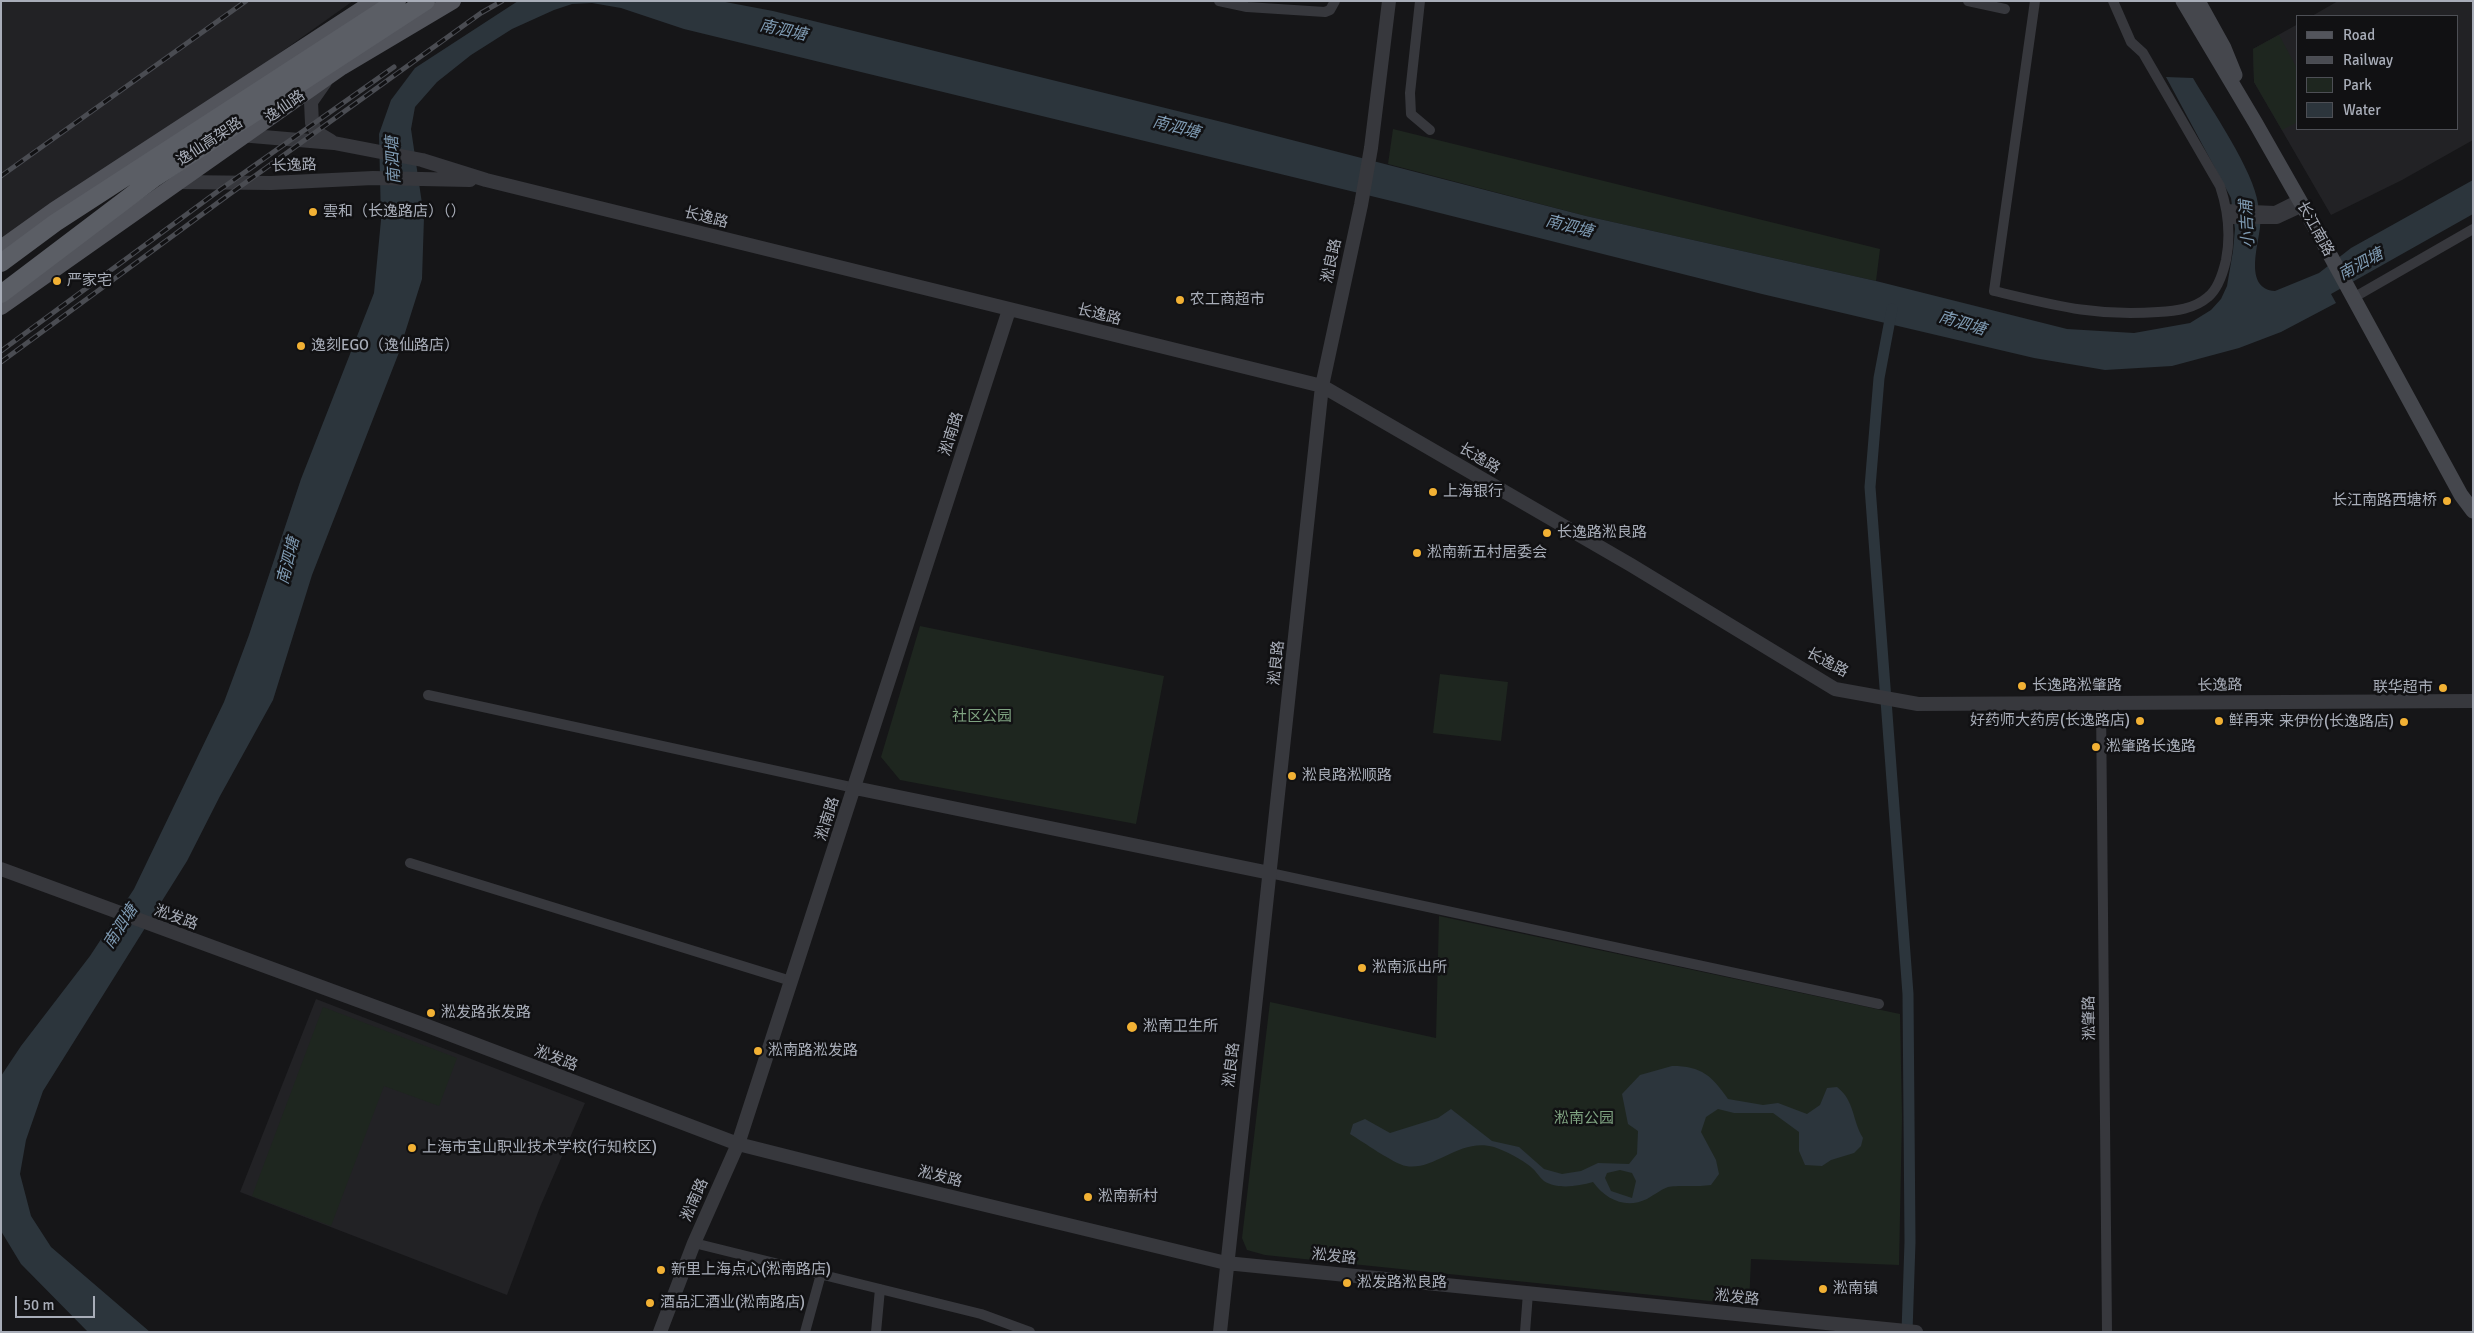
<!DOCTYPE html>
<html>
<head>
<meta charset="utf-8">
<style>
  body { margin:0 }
  #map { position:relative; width:2474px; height:1333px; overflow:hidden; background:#161618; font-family:Signika,sans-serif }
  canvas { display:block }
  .frame { position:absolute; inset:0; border:2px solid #a8adb8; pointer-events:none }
  .legend { position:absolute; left:2296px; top:15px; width:162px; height:115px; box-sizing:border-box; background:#111113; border:1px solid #4d4f55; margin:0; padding:6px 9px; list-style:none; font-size:15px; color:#a8adb8 }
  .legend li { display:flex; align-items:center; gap:10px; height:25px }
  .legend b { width:25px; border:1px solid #4d4f55 }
  .scale { position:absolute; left:15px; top:1296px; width:80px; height:22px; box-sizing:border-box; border:2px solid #a8adb8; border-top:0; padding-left:6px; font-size:15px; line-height:18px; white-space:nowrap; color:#a8adb8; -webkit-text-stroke:4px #111113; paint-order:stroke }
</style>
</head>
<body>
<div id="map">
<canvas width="2474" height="1333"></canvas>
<div class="frame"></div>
<ul class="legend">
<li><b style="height:6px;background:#53555c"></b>Road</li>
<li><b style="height:6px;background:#4a4c52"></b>Railway</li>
<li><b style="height:14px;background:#1e261f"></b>Park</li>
<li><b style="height:14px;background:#2c353c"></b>Water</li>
</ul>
<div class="scale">50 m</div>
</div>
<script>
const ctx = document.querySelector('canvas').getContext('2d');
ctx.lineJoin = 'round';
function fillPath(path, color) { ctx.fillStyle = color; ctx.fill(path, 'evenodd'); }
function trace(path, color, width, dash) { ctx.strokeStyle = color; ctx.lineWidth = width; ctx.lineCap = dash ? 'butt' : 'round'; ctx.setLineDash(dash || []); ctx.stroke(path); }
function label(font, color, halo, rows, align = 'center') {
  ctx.font = font + ' Signika,"Noto Sans SC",sans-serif'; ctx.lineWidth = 5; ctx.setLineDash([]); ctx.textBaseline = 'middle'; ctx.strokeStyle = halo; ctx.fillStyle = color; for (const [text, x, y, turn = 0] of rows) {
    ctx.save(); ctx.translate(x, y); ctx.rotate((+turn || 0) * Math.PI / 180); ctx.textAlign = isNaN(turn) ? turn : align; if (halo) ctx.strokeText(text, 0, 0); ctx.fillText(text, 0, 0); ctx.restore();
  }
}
const built = new Path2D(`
  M1,1h352l-352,250z
  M2338,1h135v139l-71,40 -71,35 -77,-133 -1,-33 45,-25v105h160v-113h-146z
  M316,999l269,104 -45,104 -33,88 -267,-103z`);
const green = new Path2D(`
  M2279,35l19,35v52l-16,8 -28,-48 -1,-33z
  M1393,129l487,120 -4,32 -290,-65 -198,-52z
  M920,626l244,50 -28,148 -236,-44 -19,-23z
  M1440,674l68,8 -7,59 -68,-8z
  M1439,916l461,98 2,103 -3,148 -148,-6 -2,46 -484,-50 -18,-5 -5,-12 28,-236 166,36z
  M323,1007l134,51 -18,48 -55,-20 -53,140 -79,-30z`);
const water = new Path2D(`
  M518,1h202l53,10 453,112 360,93 290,65 191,48 67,4 56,-10 21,-13 10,-11 6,-13 6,-35 2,-22 -4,-31 -65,-121 27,1c18,31 61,93 65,126 1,7 3,16 2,23 -2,20 -16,62 15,64l44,-18 32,-25 122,-68v34l-142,80 5,9 -55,29 -42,16 -67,18 -67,4 -71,-12 -272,-64 -354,-89 -724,-176 -63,-21 -29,-5 -20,1 -18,6 -42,19 -41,26 -34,27 -22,25 -4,22 13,88 -2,62 -24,76 -86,220 -39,125 -53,96 -33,65 -144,230 -17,49 -6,34 11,42 20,31 99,85h-62l-67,-68 -20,-33v-155l20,-30 69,-90 44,-67 90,-187 25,-67 52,-156 73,-186 7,-73 -2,-86 12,-34 24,-32z
  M1672,1066c30,0 40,10 56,33l35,6 15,-2 29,11 13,-9 7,-17 10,-1c18,14 15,33 26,51l-2,8 -7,7 -23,7 -9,6 -17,-1 -6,-14v-19l-26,-19h-39l-16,-4 -12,8 -5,15 15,28 3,14 -8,11c-12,2 -36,0 -43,2 -8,3 -14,8 -21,12 -21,10 -41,1 -54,-17 -15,4 -35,8 -49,-1 -5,-4 -8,-10 -13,-14 -10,-8 -25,-16 -37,-20 -34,-10 -59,24 -88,19 -12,-2 -44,-25 -56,-32l3,-10 12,-5 25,14 48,-15 13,-9 41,32 27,6 25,22 18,5 19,-3 17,-8 31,1 8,-10 1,-23 -10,-7 -6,-30 18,-19zM1620,1170l12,3 4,8 -4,17 -21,-7 -6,-13 2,-5z`);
const canal = new Path2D(`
  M1892,309l-13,69 -9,109 38,507 2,248 -3,90`);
const minor = new Path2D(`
  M1219,1l28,6 78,5 5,-2 5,-9
  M1420,1l-10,92 1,21 19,16
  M1968,1l37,8
  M2035,1l-41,290c59,14 102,26 164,21 18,-1 36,-3 50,-15 10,-8 15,-24 18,-37 5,-25 2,-50 -6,-74l-77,-133 -12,-11 -18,-41
  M2228,209l47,2 24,-12
  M2228,219h49l26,-12
  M2353,298l120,-69
  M428,695l427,93
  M2101,704l6,628
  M410,863l381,118
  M1270,873l609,131
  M694,1243l287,71 49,18
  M805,1332l16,-58
  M876,1332l4,-43
  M1525,1332l3,-39`);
const tertiary = new Path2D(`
  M325,82l-14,20 1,21 4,9 15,9
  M240,135l94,8 88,17 64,20 836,206 309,179 204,124 83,15 555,-3
  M175,182l96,1 102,-5 97,2
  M855,788l415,85
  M1,869l424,156 313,119 119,30 369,89 690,69
  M660,1332l34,-89 44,-99 271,-834
  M1220,1332l102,-946 39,-181 10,-57 18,-147`);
const secondary = new Path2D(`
  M2183,1l72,121 62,109 144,264 12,16
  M2198,1l26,47 11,27`);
const primary = new Path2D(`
  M1,248l53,-38 320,-209
  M1,307l341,-240 111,-66`);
const rail = new Path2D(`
  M1,176l245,-175
  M1,351l220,-162 173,-122
  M1,362l226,-166 254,-183 21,-12`);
const trunkBridge = new Path2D(`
  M1,263l54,-40 342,-222
  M1,294l152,-115 273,-178`);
const markers = [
  [313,212,5,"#f2b134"],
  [57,281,5,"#f2b134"],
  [1180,300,5,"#f2b134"],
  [301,346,5,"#f2b134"],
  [1433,492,5,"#f2b134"],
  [2447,501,5,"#f2b134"],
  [1547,533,5,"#f2b134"],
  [1417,553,5,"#f2b134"],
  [2022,686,5,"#f2b134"],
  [2443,688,5,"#f2b134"],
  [2140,721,5,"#f2b134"],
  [2219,721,5,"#f2b134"],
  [2404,722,5,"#f2b134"],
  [2096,747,5,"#f2b134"],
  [1292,776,5,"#f2b134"],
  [1362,968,5,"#f2b134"],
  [431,1013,5,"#f2b134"],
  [1132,1027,6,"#f2b134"],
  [758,1051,5,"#f2b134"],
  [412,1148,5,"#f2b134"],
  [1088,1197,5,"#f2b134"],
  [661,1270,5,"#f2b134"],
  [1347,1283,5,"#f2b134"],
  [1823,1289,5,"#f2b134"],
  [650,1303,5,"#f2b134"]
];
const streetNames = [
  ["逸仙路",285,107,-35],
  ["逸仙高架路",210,142,-33],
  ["长逸路",294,166,-2],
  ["长逸路",706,218,14],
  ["长江南路",2315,229,61],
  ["淞良路",1332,261,-78],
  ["长逸路",1099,315,14],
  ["淞南路",952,434,-72],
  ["长逸路",1479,459,31],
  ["淞良路",1277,663,-84],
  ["长逸路",1827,663,28],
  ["长逸路",2220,686,-1],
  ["淞南路",828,819,-72],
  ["淞发路",176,918,20],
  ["淞肇路",2090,1018,-91],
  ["淞发路",556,1059,21],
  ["淞良路",1232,1065,-83],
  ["淞发路",940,1177,14],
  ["淞南路",695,1200,-66],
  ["淞发路",1334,1257,6],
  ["淞发路",1737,1298,6]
];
const poiNames = [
  ["雲和（长逸路店）（）",323,212],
  ["严家宅",67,281],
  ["农工商超市",1190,300],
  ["逸刻EGO（逸仙路店）",311,346],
  ["上海银行",1443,492],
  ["长江南路西塘桥",2437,501,"right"],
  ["长逸路淞良路",1557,533],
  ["淞南新五村居委会",1427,553],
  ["长逸路淞肇路",2032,686],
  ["联华超市",2433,688,"right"],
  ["好药师大药房(长逸路店)",2130,721,"right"],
  ["鲜再来",2229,721],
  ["来伊份(长逸路店)",2394,722,"right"],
  ["淞肇路长逸路",2106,747],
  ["淞良路淞顺路",1302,776],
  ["淞南派出所",1372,968],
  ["淞发路张发路",441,1013],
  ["淞南卫生所",1143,1027],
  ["淞南路淞发路",768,1051],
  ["上海市宝山职业技术学校(行知校区)",422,1148],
  ["淞南新村",1098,1197],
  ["新里上海点心(淞南路店)",671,1270],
  ["淞发路淞良路",1357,1283],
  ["淞南镇",1833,1289],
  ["酒品汇酒业(淞南路店)",660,1303]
];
const parkNames = [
  ["社区公园",982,717],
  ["淞南公园",1584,1119]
];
const waterNames = [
  ["南泗塘",783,31,12],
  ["南泗塘",1176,128,14],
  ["南泗塘",394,160,-93],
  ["小吉浦",2248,224,-93],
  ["南泗塘",1569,227,14],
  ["南泗塘",2361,265,-29],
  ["南泗塘",1962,324,17],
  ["南泗塘",289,561,-76],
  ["南泗塘",121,927,-57]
];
fillPath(built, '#222225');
fillPath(green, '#1e261f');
fillPath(water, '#2c353c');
trace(canal, '#2c353c', 11);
trace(minor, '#37383d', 10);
trace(tertiary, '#37383d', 14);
trace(secondary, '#45474d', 15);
trace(primary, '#53555c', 16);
trace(rail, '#4a4c52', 5);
trace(rail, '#111113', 3, [9]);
trace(trunkBridge, '#5b5e65', 18);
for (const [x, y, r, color] of markers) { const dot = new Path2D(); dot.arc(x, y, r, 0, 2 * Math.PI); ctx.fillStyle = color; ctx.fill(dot); trace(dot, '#111113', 2); }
label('15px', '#a8adb8', '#111113', streetNames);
label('15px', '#a8adb8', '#111113', poiNames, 'left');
label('15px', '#7fa381', '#111113', parkNames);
label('italic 16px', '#7f9bb3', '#111113', waterNames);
</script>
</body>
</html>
